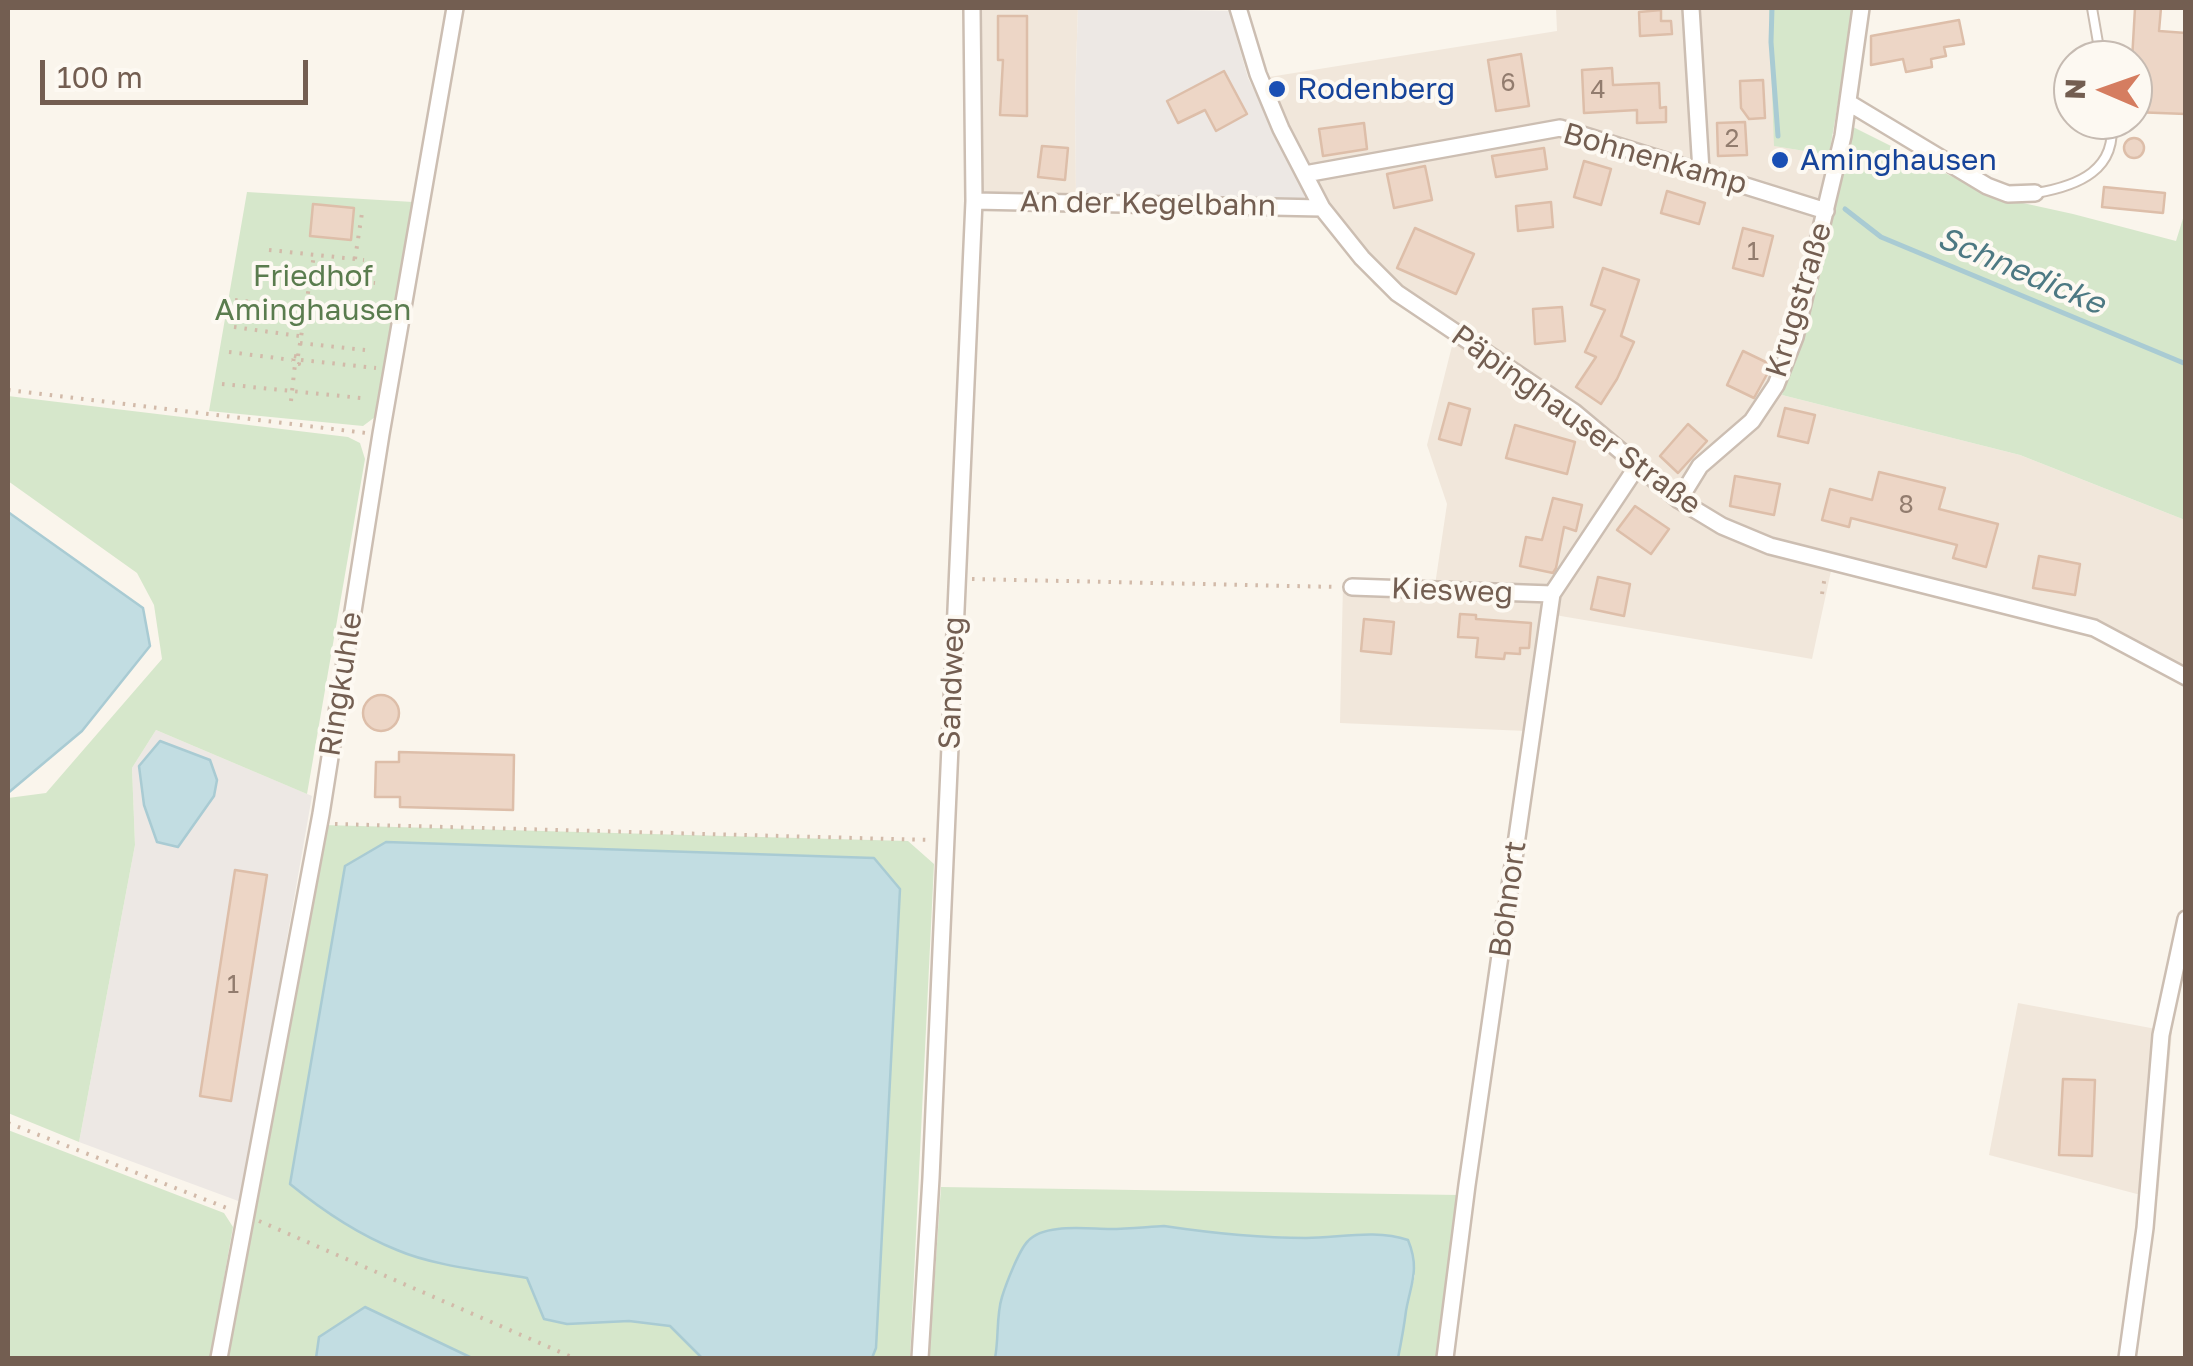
<!DOCTYPE html>
<html>
<head>
<meta charset="utf-8">
<style>
  body { margin:0 }
  #map { position:relative; width:2193px; height:1366px; overflow:hidden; background:#faf5ec; font-family:"Golos Text",sans-serif }
  canvas { display:block }
  .frame { position:absolute; inset:0; border:10px solid #735e51; pointer-events:none }
  .north { position:absolute; left:2053px; top:40px; width:100px; height:100px; box-sizing:border-box; background:#fdf9f2; border:2px solid #c6bbb2; border-radius:50%; rotate:272deg; font-size:28px; font-weight:700; line-height:40px; text-align:center; color:#735e51 }
  .north::after { content:''; display:block; margin:auto; width:35px; height:45px; background:#d57d60; clip-path:polygon(50% 0,100% 100%,50% 72%,0 100%) }
  .scale { position:absolute; left:40px; top:60px; width:268px; height:45px; box-sizing:border-box; border:5px solid #735e51; border-top:0; padding-left:12px; font-size:30px; line-height:35px; white-space:nowrap; color:#735e51; -webkit-text-stroke:8px #fdf9f2; paint-order:stroke }
</style>
</head>
<body>
<div id="map">
<canvas width="2193" height="1366"></canvas>
<div class="frame"></div>
<div class="north">N</div>
<div class="scale">100 m</div>
</div>
<script>
const ctx = document.querySelector('canvas').getContext('2d');
ctx.lineJoin = 'round';
function fillPath(path, color) { ctx.fillStyle = color; ctx.fill(path, 'evenodd'); }
function trace(path, color, width, dash) { ctx.strokeStyle = color; ctx.lineWidth = width; ctx.lineCap = dash ? 'butt' : 'round'; ctx.setLineDash(dash || []); ctx.stroke(path); }
function label(font, color, halo, rows, align = 'center') {
  ctx.font = font + ' "Golos Text",sans-serif'; ctx.lineWidth = 8; ctx.setLineDash([]); ctx.textBaseline = 'middle'; ctx.strokeStyle = halo; ctx.fillStyle = color; for (const [text, x, y, turn = 0] of rows) {
    ctx.save(); ctx.translate(x, y); ctx.rotate((+turn || 0) * Math.PI / 180); ctx.textAlign = isNaN(turn) ? turn : align; if (halo) ctx.strokeText(text, 0, 0); ctx.fillText(text, 0, 0); ctx.restore();
  }
}
const residential = new Path2D(`
  M977,8h101l-3,91 1,97 -84,-1 -9,-4 -5,-9z
  M1556,8h213l6,138 71,12 -64,237 238,60 165,65v168l-93,-60 -261,-57 -19,88 -257,-44 -29,116 -186,-8 3,-140 92,2 12,-81 -20,-59 26,-103 -79,-57 -51,-70 -11,-37 -43,-101 288,-46z
  M2018,1003l154,29 -14,164 -21,-2 -148,-39z`);
const industrial = new Path2D(`
  M1078,8l151,3 19,67 58,116 -2,4 -5,5 -223,-7 -1,-97z
  M156,730l156,66 -71,406 -162,-60 56,-297 -3,-77z`);
const green = new Path2D(`
  M1769,8h83l-5,43 -18,104 -55,-9z
  M1853,127l138,69 82,18 103,27 9,-29v308l-165,-65 -238,-60z
  M247,192l166,10 -38,215 -12,9 -154,-15z
  M8,396l340,41 12,6 5,16 -58,335 -151,-64 -24,38 3,77 -56,297 -71,-29v-315l38,-5 116,-134 -8,-54 -17,-32 -129,-92z
  M323,825l585,16 26,23 -24,494h-38l4,-10 24,-459 -26,-30 -488,-17 -41,24 182,412 40,46 62,-3 41,5 32,32h-230l-107,-51 -46,30 -3,21h-89z
  M8,1130l216,83 9,14 -23,131h-202z
  M941,1187l518,8 -20,163h-41l9,-53 8,-30 -104,-37 -97,-4 -50,-8 -54,3 -37,-2 -46,15 -25,54 -3,44 -4,18h-66z`);
const water = new Path2D(`
  M8,512l135,96 7,38 -68,85 -74,62z
  M160,741l50,19 7,20 -3,16 -36,51 -21,-5 -13,-37 -5,-39z
  M386,842l488,16 26,31 -24,459 -4,10h-170l-32,-32 -41,-5 -62,3 -23,-5 -17,-41c-40,-7 -93,-12 -130,-28 -40,-16 -74,-39 -107,-66l55,-318z
  M1164,1226c47,7 94,12 142,12 33,0 69,-9 102,2 12,29 3,43 -2,71 -2,16 -5,32 -8,47h-403c4,-20 1,-42 7,-61 4,-13 17,-47 26,-56 16,-18 59,-12 82,-12 18,0 36,-2 54,-3z
  M365,1307l107,51h-156l3,-21z`);
const stream = new Path2D(`
  M1772,8l-1,34 7,94
  M1845,209l36,28 305,127`);
const building = new Path2D(`
  M2135,8h26l-2,23 27,2v81l-53,-2 -1,-52z
  M1661,10v11h10l1,13 -32,2 -1,-24z
  M998,16h29v100l-27,-1 3,-55h-5z
  M1959,20l5,24 -20,3 2,9 -15,3 1,8 -26,5 -3,-13 -32,6v-29z
  M1521,54l8,52 -33,5 -8,-51z
  M1612,68l1,17 46,-2 1,25 6,-1v15l-29,1v-13l-53,3 -2,-43z
  M1224,71l23,43 -31,17 -11,-21 -27,13 -11,-22z
  M1763,80l2,38 -16,1 -8,-11 -1,-27z
  M1745,122l2,33 -29,1 -1,-33z
  M1364,123l3,26 -44,7 -4,-27z
  M2124 148a10 10 0 1 1 20 0a10 10 0 1 1-20 0Z
  M1042,146l26,2 -3,32 -27,-3z
  M1544,148l3,21 -51,8 -4,-21z
  M1584,161l27,8 -10,36 -27,-8z
  M1425,166l7,34 -38,8 -7,-34z
  M2104,187l61,6 -2,20 -61,-6z
  M1667,191l38,12 -6,21 -38,-11z
  M1551,202l2,25 -35,4 -2,-25z
  M313,204l41,4 -3,32 -41,-4z
  M1415,228l59,26 -18,40 -59,-26z
  M1743,228l30,8 -10,40 -30,-8z
  M1603,268l36,12 -18,56 13,6 -17,37 -16,25 -25,-17 20,-30 -11,-5 20,-42 -14,-5z
  M1562,307l3,34 -30,3 -2,-35z
  M1743,351l29,14 -18,33 -27,-13z
  M1449,403l21,6 -9,36 -22,-6z
  M1785,408l30,7 -7,28 -30,-7z
  M1688,424l19,17 -29,32 -18,-17z
  M1515,425l60,17 -8,32 -61,-16z
  M1879,472l66,16 -6,21 59,15 -12,43 -33,-9 4,-13 -106,-27 -2,9 -27,-7 8,-31 42,11z
  M1735,476l45,8 -6,31 -44,-9z
  M1553,498l29,7 -6,26 -12,-4 -8,41 -3,5 -33,-7 6,-29 16,3z
  M1635,506l34,23 -18,25 -34,-24z
  M2039,556l41,8 -5,31 -42,-7z
  M1598,577l32,7 -6,32 -33,-7z
  M1460,614l16,1v4l55,4 -2,25h-9v6l-15,-1 -1,6 -28,-2 2,-19 -20,-1z
  M1364,619l30,3 -3,32 -30,-3z
  M363 713a18 18 0 1 1 36 0a18 18 0 1 1-36 0Z
  M399,752l115,3 -1,55 -113,-3v-10h-25l1,-35h23z
  M235,870l32,5 -36,226 -31,-5z
  M2063,1079l32,1 -3,76 -33,-1z`);
const path = new Path2D(`
  M269,250l95,10
  M355,259l7,-46
  M311,277l64,6
  M235,300l129,15
  M234,327l65,9
  M300,343l65,7
  M229,352l63,8
  M294,356l5,1v7h-6z
  M298,356l16,-101
  M301,360l75,8
  M222,384l139,14
  M8,390l358,43
  M291,401l4,-37
  M972,579l366,8
  M1822,594l3,-18
  M335,824l595,16
  M8,1123l224,87
  M259,1221l315,137`);
const service = new Path2D(`
  M2092,8l9,52
  M2036,193c42,-7 82,-23 75,-73`);
const minor = new Path2D(`
  M1238,8l20,66 23,55 41,79 40,50 35,35 177,119 105,88 43,26 48,20 324,82 92,49
  M1691,8l10,163
  M1849,103l138,83 21,8 27,-1
  M1305,174l255,-46 266,83
  M974,201l348,7
  M1679,500l21,-34 52,-45 24,-36 19,-48 48,-201 18,-128
  M1352,587l200,7
  M219,1358l102,-544 60,-380 74,-426
  M920,1358l11,-180 43,-977 -2,-193
  M1445,1358l22,-173 85,-591 86,-129
  M2127,1358l18,-130 16,-193 25,-116`);
const markers = [
  [1277,89,10,"#1a4fb4"],
  [1780,160,10,"#1a4fb4"]
];
const numberNames = [
  ["6",1508,83],
  ["4",1598,90],
  ["2",1732,139],
  ["1",1753,252],
  ["8",1906,505],
  ["1",233,985]
];
const transitNames = [
  ["Rodenberg",1297,89],
  ["Aminghausen",1800,160]
];
const streetNames = [
  ["Bohnenkamp",1655,159,16],
  ["An der Kegelbahn",1148,204,1],
  ["Krugstraße",1799,300,-73],
  ["Päpinghauser Straße",1576,420,36],
  ["Kiesweg",1452,591,2],
  ["Sandweg",952,683,-88],
  ["Ringkuhle",341,684,-81],
  ["Bohnort",1508,899,-82]
];
const parkNames = [
  ["Friedhof",313,276],
  ["Aminghausen",313,310]
];
const waterNames = [
  ["Schnedicke",2021,271,23]
];
fillPath(residential, '#f1e7db');
fillPath(industrial, '#ede8e4');
fillPath(green, '#d6e7cb');
fillPath(water, '#c2dde2');
trace(water, '#a9cbd3', 2.5);
trace(stream, '#a9cbd3', 5);
fillPath(building, '#edd6c6');
trace(building, '#ddbea9', 2.5);
trace(service, '#ccbeb2', 12);
trace(minor, '#ccbeb2', 20);
trace(path, '#d2baa9', 4, [2.5, 8]);
trace(service, '#fff', 8);
trace(minor, '#fff', 15);
for (const [x, y, r, color] of markers) { const dot = new Path2D(); dot.arc(x, y, r, 0, 2 * Math.PI); ctx.fillStyle = color; ctx.fill(dot); trace(dot, '#fdf9f2', 4); }
label('25px', '#927c6e', null, numberNames);
label('30px', '#164399', '#fdf9f2', transitNames, 'left');
label('30px', '#735e51', '#fdf9f2', streetNames);
label('30px', '#5a7c4e', '#fdf9f2', parkNames);
label('italic 32px', '#4d7983', '#fdf9f2', waterNames);
</script>
</body>
</html>
